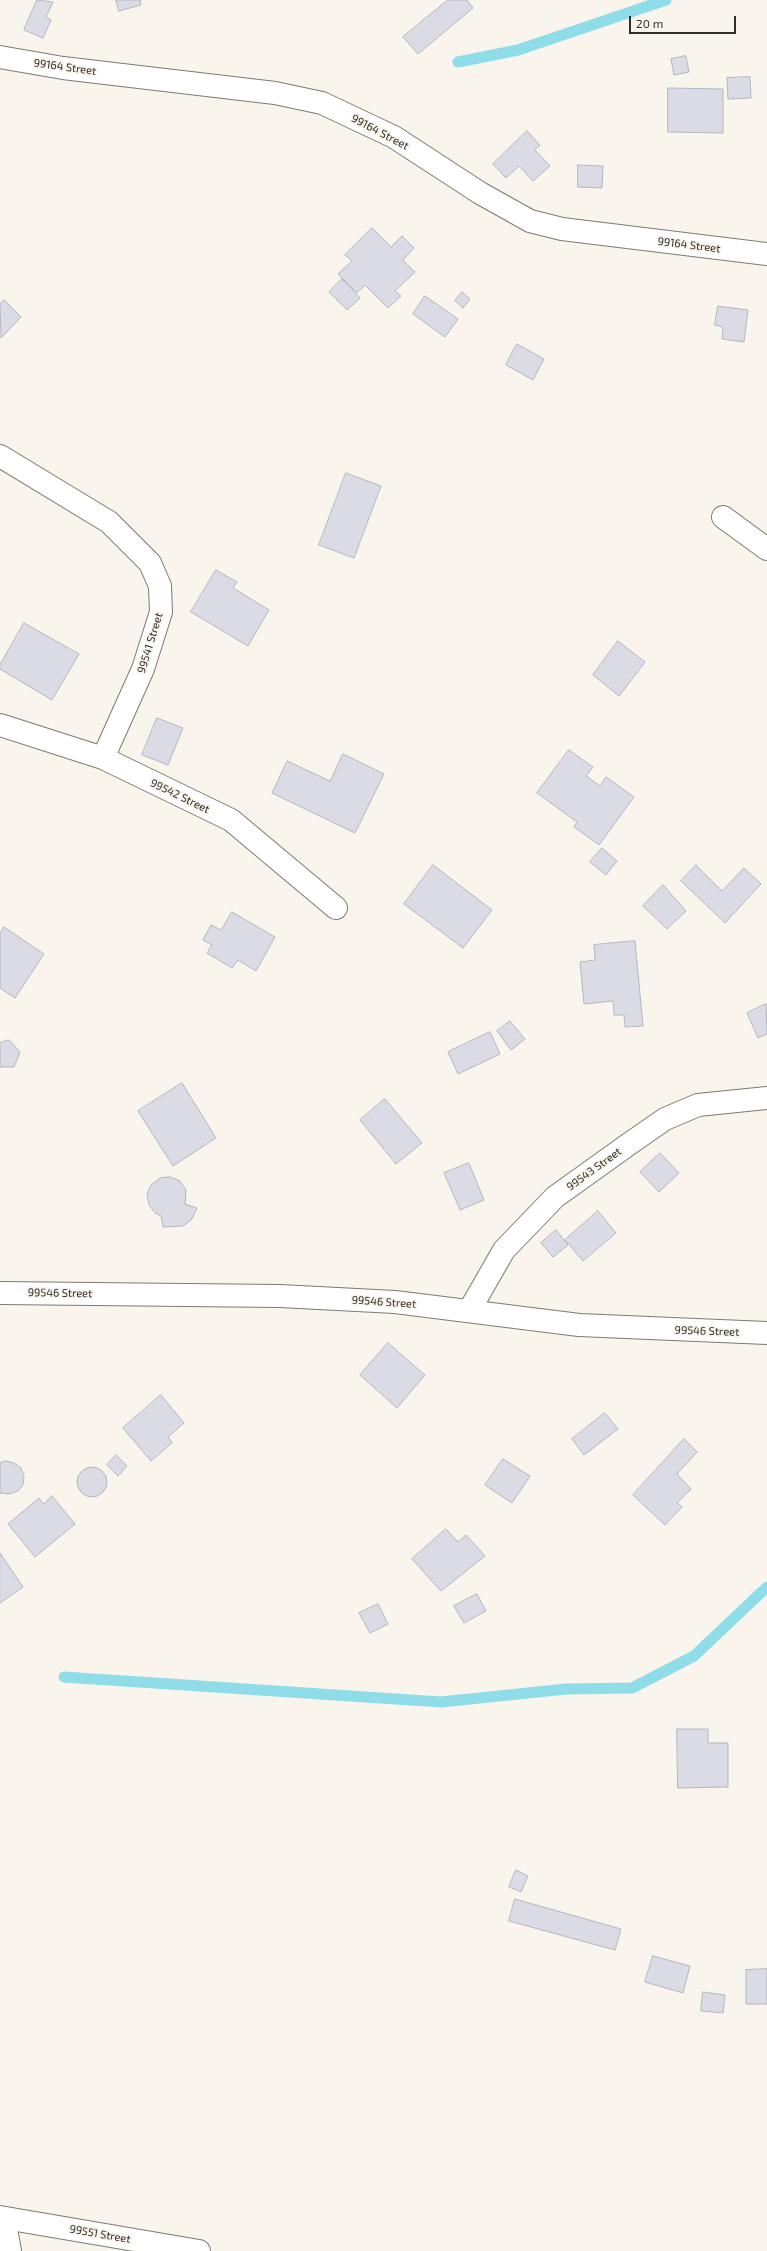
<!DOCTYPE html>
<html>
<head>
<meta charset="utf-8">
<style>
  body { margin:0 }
  #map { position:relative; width:767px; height:2251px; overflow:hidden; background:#f9f4ec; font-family:"Exo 2",sans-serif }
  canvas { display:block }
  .scale { position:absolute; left:629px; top:16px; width:107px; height:18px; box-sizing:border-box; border:2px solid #302e2b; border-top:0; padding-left:5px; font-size:12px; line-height:14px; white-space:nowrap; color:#302e2b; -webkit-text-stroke:3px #f9f4ec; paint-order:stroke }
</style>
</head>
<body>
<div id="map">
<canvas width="767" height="2251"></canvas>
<div class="scale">20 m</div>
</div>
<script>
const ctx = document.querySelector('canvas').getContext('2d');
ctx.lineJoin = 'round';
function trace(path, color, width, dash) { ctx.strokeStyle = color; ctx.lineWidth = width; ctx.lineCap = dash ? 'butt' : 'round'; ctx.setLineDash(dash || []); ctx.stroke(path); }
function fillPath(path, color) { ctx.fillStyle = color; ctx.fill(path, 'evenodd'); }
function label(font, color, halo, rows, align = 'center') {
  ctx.font = font + ' "Exo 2",sans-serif'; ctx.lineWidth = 3.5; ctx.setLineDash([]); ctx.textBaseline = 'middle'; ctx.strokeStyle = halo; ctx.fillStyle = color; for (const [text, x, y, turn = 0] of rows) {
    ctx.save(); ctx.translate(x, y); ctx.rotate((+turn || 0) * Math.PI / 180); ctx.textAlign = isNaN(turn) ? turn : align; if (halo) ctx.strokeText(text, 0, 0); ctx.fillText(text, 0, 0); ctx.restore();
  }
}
const stream = new Path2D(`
  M458,62l60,-12 148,-50
  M64,1677l377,25 125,-13 66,-1 62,-32 73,-69`);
const building = new Path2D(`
  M37,0l16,2 -7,15 5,3 -8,18 -19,-8z
  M116,0h24l1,5 -22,6z
  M448,0h19l6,8 -55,46 -15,-17z
  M686,56l3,16 -15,3 -3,-16z
  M750,77l1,21 -23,1 -1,-21z
  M668,88l55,1v44l-55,-1z
  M527,131l13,14 -5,5 15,16 -17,15 -14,-15 -13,12 -13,-14z
  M578,165l25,1 -1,22 -24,-1z
  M372,228l19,19 11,-11 12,12 -11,12 12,12 -20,19 6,5 -13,12 -23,-23 -8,8 -19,-19 14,-13 -7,-6z
  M342,279l18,19 -13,12 -18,-18z
  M462,292l8,7 -7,9 -8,-7z
  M425,296l33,23 -13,18 -32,-23z
  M4,300l17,17 -20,21 -1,-34z
  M718,306l30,4 -4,32 -22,-3 1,-12 -8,-2z
  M517,344l27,15 -11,21 -27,-15z
  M346,473l35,13 -27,72 -35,-13z
  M216,570l21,12 -4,6 36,22 -21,36 -57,-34z
  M24,623l55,31 -27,46 -52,-31v-4z
  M618,641l27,21 -26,34 -26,-21z
  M157,718l26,10 -15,37 -26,-10z
  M569,750l24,17 -7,9 14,10 6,-9 28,20 -35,48 -25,-18 3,-5 -40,-29z
  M343,754l41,20 -29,59 -83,-40 15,-32 43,20z
  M602,848l15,13 -11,14 -16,-13z
  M433,865l59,45 -29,38 -59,-44z
  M696,865l26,26 22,-23 17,16 -36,39 -44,-42z
  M663,885l23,26 -19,18 -24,-23z
  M232,912l43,25 -19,34 -18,-11 -6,8 -25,-15 5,-8 -9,-5 8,-15 10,5z
  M4,927l40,27 -29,44 -15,-10v-54z
  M635,941l8,85 -18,1 -1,-12h-10l-1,-14 -29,3 -4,-42 15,-2 -1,-15z
  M766,1004l1,30 -9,4 -11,-25z
  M510,1021l15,18 -14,11 -14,-19z
  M490,1032l10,22 -42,20 -10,-22z
  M9,1040l11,12 -6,15h-14v-24z
  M182,1083l34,55 -43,28 -35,-55z
  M385,1099l37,44 -26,21 -36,-44z
  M660,1153l19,20 -20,19 -19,-20z
  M469,1163l15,37 -24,10 -16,-37z
  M170,1177l10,4 6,9 -1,14 12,4 -5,11 -9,7 -20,1 -2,-11 -6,-3 -6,-8 -2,-11 4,-9 9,-7z
  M598,1211l18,22 -33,28 -18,-21z
  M556,1230l12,15 -15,12 -12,-14z
  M388,1343l37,32 -28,33 -37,-33z
  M161,1395l23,28 -16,14 4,6 -21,18 -28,-33z
  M605,1413l13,16 -34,26 -12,-16z
  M684,1439l13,13 -20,22 14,15 -14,14 5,4 -17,18 -32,-30z
  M116,1455l11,11 -9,10 -11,-11z
  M503,1459l27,17 -18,27 -27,-18z
  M6,1461l8,2 7,5 3,8 -1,9 -5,6 -9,3 -9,-1v-30z
  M77 1482a15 15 0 1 1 30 0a15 15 0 1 1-30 0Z
  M52,1496l23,28 -40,33 -27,-33 31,-26 4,6z
  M446,1529l12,13 8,-7 19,21 -44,35 -29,-32z
  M0,1553l23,34 -23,16z
  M477,1594l9,17 -22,12 -10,-17z
  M378,1604l10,20 -18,9 -11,-20z
  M677,1729h31v14h20v44l-50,1z
  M516,1870l12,6 -7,16 -12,-5z
  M515,1899l106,30 -6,21 -106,-29z
  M653,1956l37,10 -7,27 -38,-11z
  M767,1969v35h-21v-34z
  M703,1992l22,3 -2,18 -22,-2z`);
const minor = new Path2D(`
  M0,57l63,11 212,25 47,10 72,34 86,56 50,28 32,8 205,25
  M0,456l109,66 41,41 10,23 1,26 -18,57 -40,89
  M723,517l44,32
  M0,725l103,33 128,62 105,88
  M0,1293l280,3 115,6 184,23 188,8
  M469,1311l35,-61 51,-53 74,-53 36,-25 33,-14 69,-7
  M0,2217l199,34
  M4,2218l6,33`);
const streetNames = [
  ["99164 Street",65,67,8],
  ["99164 Street",380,132,28],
  ["99164 Street",689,245,7],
  ["99541 Street",150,643,-73],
  ["99542 Street",180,796,26],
  ["99543 Street",594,1169,-36],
  ["99546 Street",60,1293,1],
  ["99546 Street",384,1302,4],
  ["99546 Street",707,1331,2],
  ["99551 Street",100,2234,10]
];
trace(stream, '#8edde8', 11);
fillPath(building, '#dadbe4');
trace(building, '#b5b6bf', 1);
trace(minor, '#7e7a73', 24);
trace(minor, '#fff', 22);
label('11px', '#302e2b', '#f9f4ec', streetNames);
</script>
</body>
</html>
